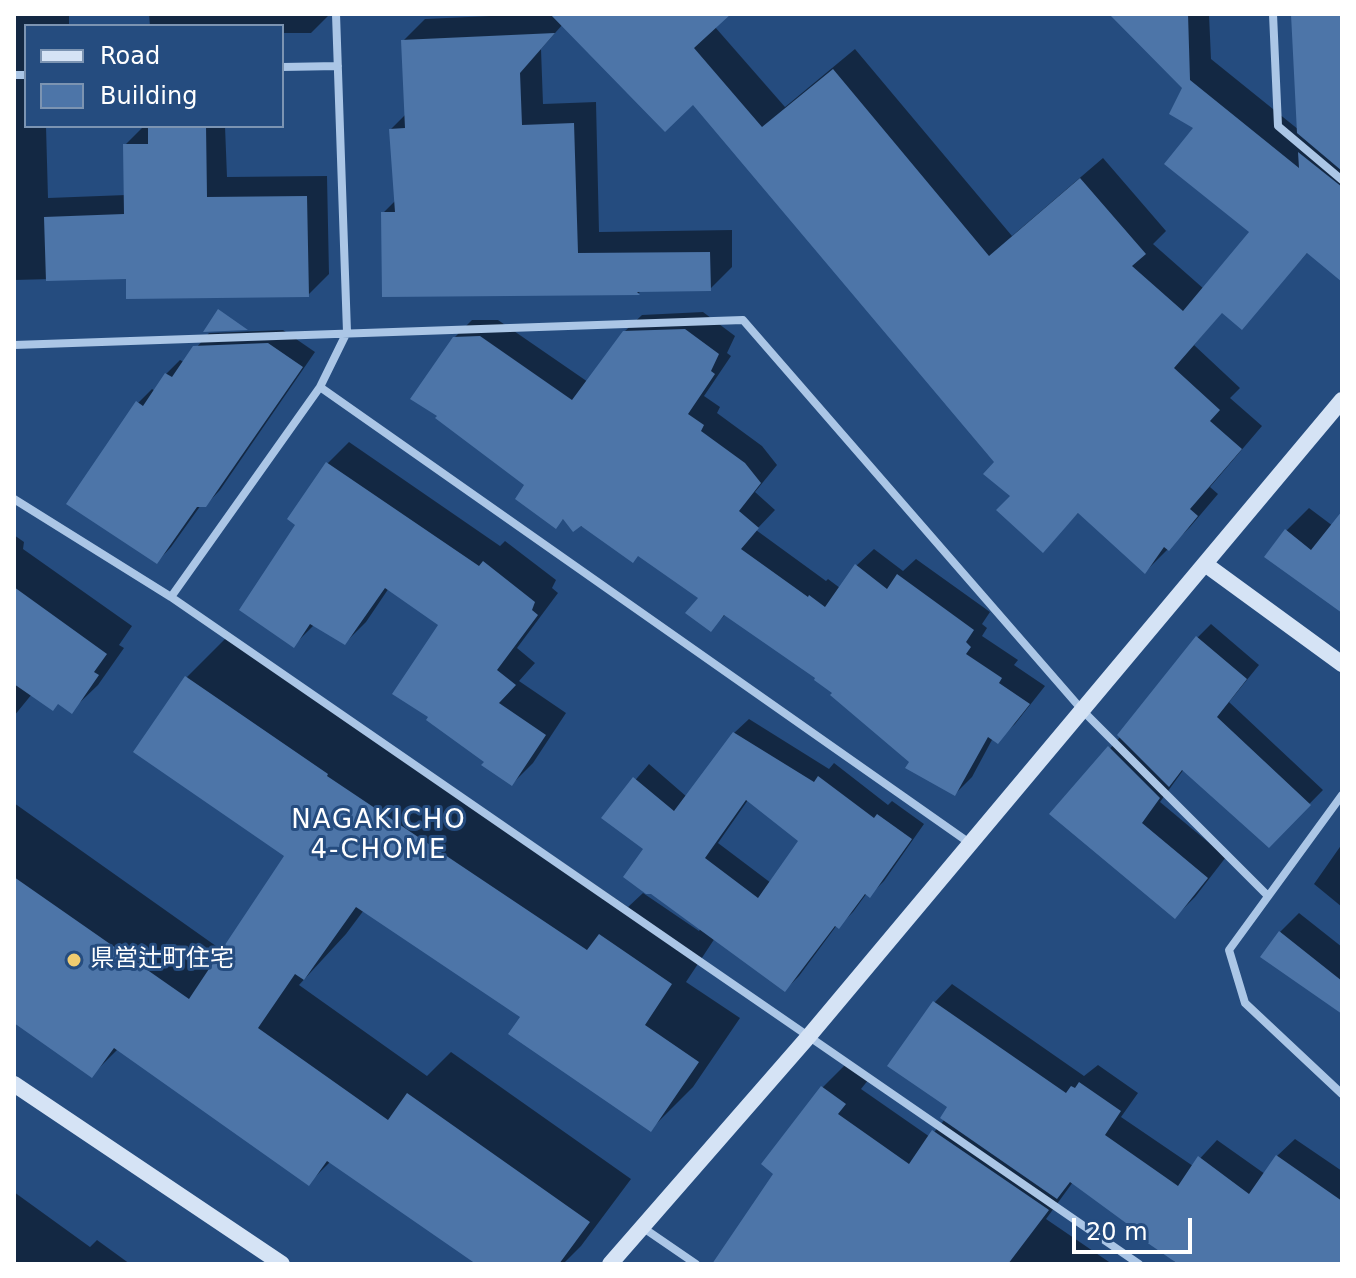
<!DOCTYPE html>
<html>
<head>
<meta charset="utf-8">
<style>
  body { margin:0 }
  #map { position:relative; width:1356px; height:1278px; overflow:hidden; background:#254c7f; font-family:"DejaVu Sans",sans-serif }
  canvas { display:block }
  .frame { position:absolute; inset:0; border:16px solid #fff; pointer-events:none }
  .legend { position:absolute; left:24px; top:24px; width:260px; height:104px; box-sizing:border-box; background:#254c7f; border:2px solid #7c94b2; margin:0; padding:10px 14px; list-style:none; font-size:24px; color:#fff }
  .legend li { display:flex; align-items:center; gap:16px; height:40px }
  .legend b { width:40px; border:2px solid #7c94b2 }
  .scale { position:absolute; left:1072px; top:1218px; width:120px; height:36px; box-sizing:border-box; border:4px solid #fff; border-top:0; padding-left:10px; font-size:24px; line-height:28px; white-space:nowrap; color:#fff; -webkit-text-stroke:6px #254c7f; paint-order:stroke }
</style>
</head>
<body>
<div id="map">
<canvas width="1356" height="1278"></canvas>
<div class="frame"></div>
<ul class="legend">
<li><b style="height:10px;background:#d5e3f5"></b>Road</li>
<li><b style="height:22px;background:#4d75a8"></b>Building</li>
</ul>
<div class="scale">20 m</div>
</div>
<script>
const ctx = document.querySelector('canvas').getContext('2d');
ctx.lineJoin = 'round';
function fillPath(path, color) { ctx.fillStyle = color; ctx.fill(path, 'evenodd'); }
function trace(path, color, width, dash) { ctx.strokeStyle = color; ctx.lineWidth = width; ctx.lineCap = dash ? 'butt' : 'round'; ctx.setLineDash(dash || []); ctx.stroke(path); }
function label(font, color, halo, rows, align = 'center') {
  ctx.font = font + ' "DejaVu Sans","Noto Sans JP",sans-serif'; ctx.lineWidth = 6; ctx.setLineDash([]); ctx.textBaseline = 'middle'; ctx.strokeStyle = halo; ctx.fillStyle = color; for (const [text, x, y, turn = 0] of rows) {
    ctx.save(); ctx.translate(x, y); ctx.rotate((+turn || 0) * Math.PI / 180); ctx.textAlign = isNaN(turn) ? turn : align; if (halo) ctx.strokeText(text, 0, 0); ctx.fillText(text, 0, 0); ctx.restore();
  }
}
const shadow = new Path2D(`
  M14,14h55v12h-43v100h20l2,72 78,-3 -1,-50 19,-19h81l2,51 100,-1 2,98 -21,21 -180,-18 -114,3z
  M149,14h181l-19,19h-29v-7h-132z
  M533,14h195l-13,13 70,80 70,-58 157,187 91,-78 63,73 -13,13 51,45 48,-57 -56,-105 -11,-39 -75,-74h99l2,45 88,71 -6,-116h49v243l-34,-5 -66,75 -19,-16 -29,34 46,43 -10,10 32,28 -52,61 8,7 -28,33 -45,45 -66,-60 -15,16 -51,-33 -16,-33 -304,-360 -130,-78 -22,25 2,55 53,-2 3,130 133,-2v37l-22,22 -69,1 -2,3 -255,2 -1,-82 13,-13 -5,-71 15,-15 -3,-73 22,-22z
  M703,312l32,24 -8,17 4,3 -27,40 16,11 -3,6 45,33 15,19 -22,27 20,18 -19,20 70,51 2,-2 12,9 16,-22 18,-17 29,22 13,-12 74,53 -8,12 5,4 -5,8 36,24 -4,5 31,21 -30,38 -18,17 -4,-3 -21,39 -17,17 -43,-33 -94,-83 -92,-64 -16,15 -9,-32 -62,-43 -75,-36 -8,8 -29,-42 -73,-146 18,-18h26l90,62 36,-50 18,-17z
  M283,330l32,22 -95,138 -14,15h-5l-30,42 -14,15 -19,-159 14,-14 3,2 11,-17 14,-14 4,2 25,-29z
  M349,442l151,104 5,-5 51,39 -4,8 6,5 -41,55 18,15 -16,18 47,32 -33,50 -21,21 -81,-68 10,-91 -52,-37 -23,34 -21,21 -31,-18 -20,20 4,-121 -8,-5 38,-56z
  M1309,508l24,18 9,-11v90l-56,-74z
  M14,535l10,7 -1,7 109,77 -13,19 5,3 -26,37 -27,26 -12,-9 -27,-8 -18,22z
  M1211,624l48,41 -30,37 94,88 -54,55 -85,-76 -24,33 66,55 -31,40 -20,20 -123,-103 69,-78 77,-99z
  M229,635l399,272 15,-14 56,38 2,-3 -49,-36h-9l3,-44 -43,-30 46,-54 38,33 47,-64 15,-14 80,50 5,-6 54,42 4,-4 32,23 -40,57 -14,14 -3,-2 -14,19 -14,14 -2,-1 -38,51 -14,14 -70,-52 -29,44 54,36 -47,69 -42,42 -128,-113 -159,-106 -18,24 -47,51 128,91 24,-24 180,127 -50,67 -18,18h-83l-149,-103 -23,23 -190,-135 -27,27 -77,-56v-217l209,148 63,-96 -99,-178zM748,800l53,40 -30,43 -53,-40z
  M1342,844v63l-28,-23z
  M1299,913l43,34v65l-62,-80z
  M952,984l132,92 14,-11 40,28 -17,24 72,49 24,-26 48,34 12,-18 18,-17 47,32v93h-165l-33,-31 -71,-51 -27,37 66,45h-398l62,-91 -12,-9 59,-77 24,-24 22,16 -8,10 69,48 15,-18 5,-12 -60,-41 45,-64z
  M14,1192l76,55 7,-7 33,24h-116z`);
const building = new Path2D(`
  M550,14h181l-37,34 68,79 71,-58 156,187 91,-78 66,76 -14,12 51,45 66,-79 -85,-68 29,-36 -24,-14 13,-26 -73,-74h79l2,66 109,88 -1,-16 44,35v95l-35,-29 -65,77 -20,-17 -48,55 46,42 -10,11 32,28 -52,60 8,7 -29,35 -5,-4 -19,27 -67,-61 -35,40 -47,-43 14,-14 -27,-22 11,-12 -301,-357 -28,27z
  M1291,14h51v157l-45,-38z
  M555,33l-35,40 2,52 52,-2 4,130 132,-1 1,39 -74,1 3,3 -258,2 -1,-85h14l-6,-83 16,-1 -4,-88z
  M148,126h58l1,71 100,-1 2,101 -183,2v-20l-80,2 -2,-64 80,-3 -1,-70h25z
  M218,309l30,21 -45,2z
  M685,329l34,25 -8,17 4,3 -27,40 16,11 -3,6 44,32 16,20 -22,28 20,17 -18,21 67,48 1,-2 16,12 30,-43 32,25 10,-15 77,56 -8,12 5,5 -5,7 36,24 -3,5 31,21 -32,40 -10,-7 -33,59 -50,-28 4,-6 -79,-67 2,-2 -18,-13 1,-2 -91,-63 -13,17 -26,-19 13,-15 -60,-42 -5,7 -52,-37 -8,6 -10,-13 -7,10 -41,-30 9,-14 -89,-67 2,-2 -27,-17 43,-62 27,-1 92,64 51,-69z
  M268,343l35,24 -97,140h-9l-40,57 -91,-60 70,-103 7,5 22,-33 7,4 21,-31z
  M326,462l153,104 4,-5 52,41 -3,8 6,5 -41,55 19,15 -17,18 47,32 -34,51 -31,-21 3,-3 -58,-42 2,-3 -36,-23 46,-69 -53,-37 -40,57 -35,-21 -16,24 -55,-38 56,-85 -8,-6z
  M1342,511v102l-78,-56 21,-28 26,21z
  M14,587l93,67 -13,18 5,3 -27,39 -14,-10 -5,7 -39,-27z
  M1196,636l51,43 -30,38 94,88 -42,43 -87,-78 -13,17 -52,-52z
  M185,676l143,98 -1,2 260,174 12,-16 73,50 -27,41 54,37 -48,70 -143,-98 12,-17 -164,-110 -52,73 -9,-6 -37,54 130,92 19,-27 183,129 -31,42h-83l-149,-103 -18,25 -195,-138 -22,30 -78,-55v-146l175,122 95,-143 -151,-104z
  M733,732l81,50 4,-6 56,42 3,-4 35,25 -42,59 -5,-4 -26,35 -4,-3 -50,66 -134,-98h-5l-23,-17 20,-28 -42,-31 32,-41 41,34zM746,800l52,41 -40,57 -53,-40z
  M1108,746l52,52 -18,25 66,55 -33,41 -126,-105z
  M1279,931l63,50v33l-82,-57z
  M933,1001l133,92 5,-7 4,2 4,-6 42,29 -16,24 73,51 20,-30 51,38 27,-39 66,46v63h-164l-39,-27 2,-3 -71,-52 -13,17 -117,-81 7,-11 -60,-41z
  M821,1086l25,18 -8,10 71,50 23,-34 117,80 -41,54h-296l61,-90 -12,-10z`);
const street = new Path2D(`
  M1273,14l5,112 64,54
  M282,67l56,-1
  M14,75h12
  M14,345l729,-25 340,391 185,185
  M320,387l651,457
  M14,499l157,98 968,667
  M171,597l149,-210 27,-55 -11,-318
  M1342,795l-113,155 16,53 97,91
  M642,1227l54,37`);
const secondary = new Path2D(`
  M1205,564l137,100
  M14,1084l268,180
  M610,1264l199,-228 533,-636`);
const markers = [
  [74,960,8,"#f0cc70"]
];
const poiNames = [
  ["県営辻町住宅",90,960]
];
const neighbourhoodNames = [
  ["NAGAKICHO",379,821],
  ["4-CHOME",379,851]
];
fillPath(shadow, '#0007');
fillPath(building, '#4d75a8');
trace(street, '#abc6e6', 8);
trace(secondary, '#d5e3f5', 16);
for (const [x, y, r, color] of markers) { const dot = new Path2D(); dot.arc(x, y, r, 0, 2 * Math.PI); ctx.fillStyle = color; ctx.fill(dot); trace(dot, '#254c7f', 3); }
label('24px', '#fff', '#254c7f', poiNames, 'left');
ctx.letterSpacing = '2px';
label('26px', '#fff', '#254c7f', neighbourhoodNames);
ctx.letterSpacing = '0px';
</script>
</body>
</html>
